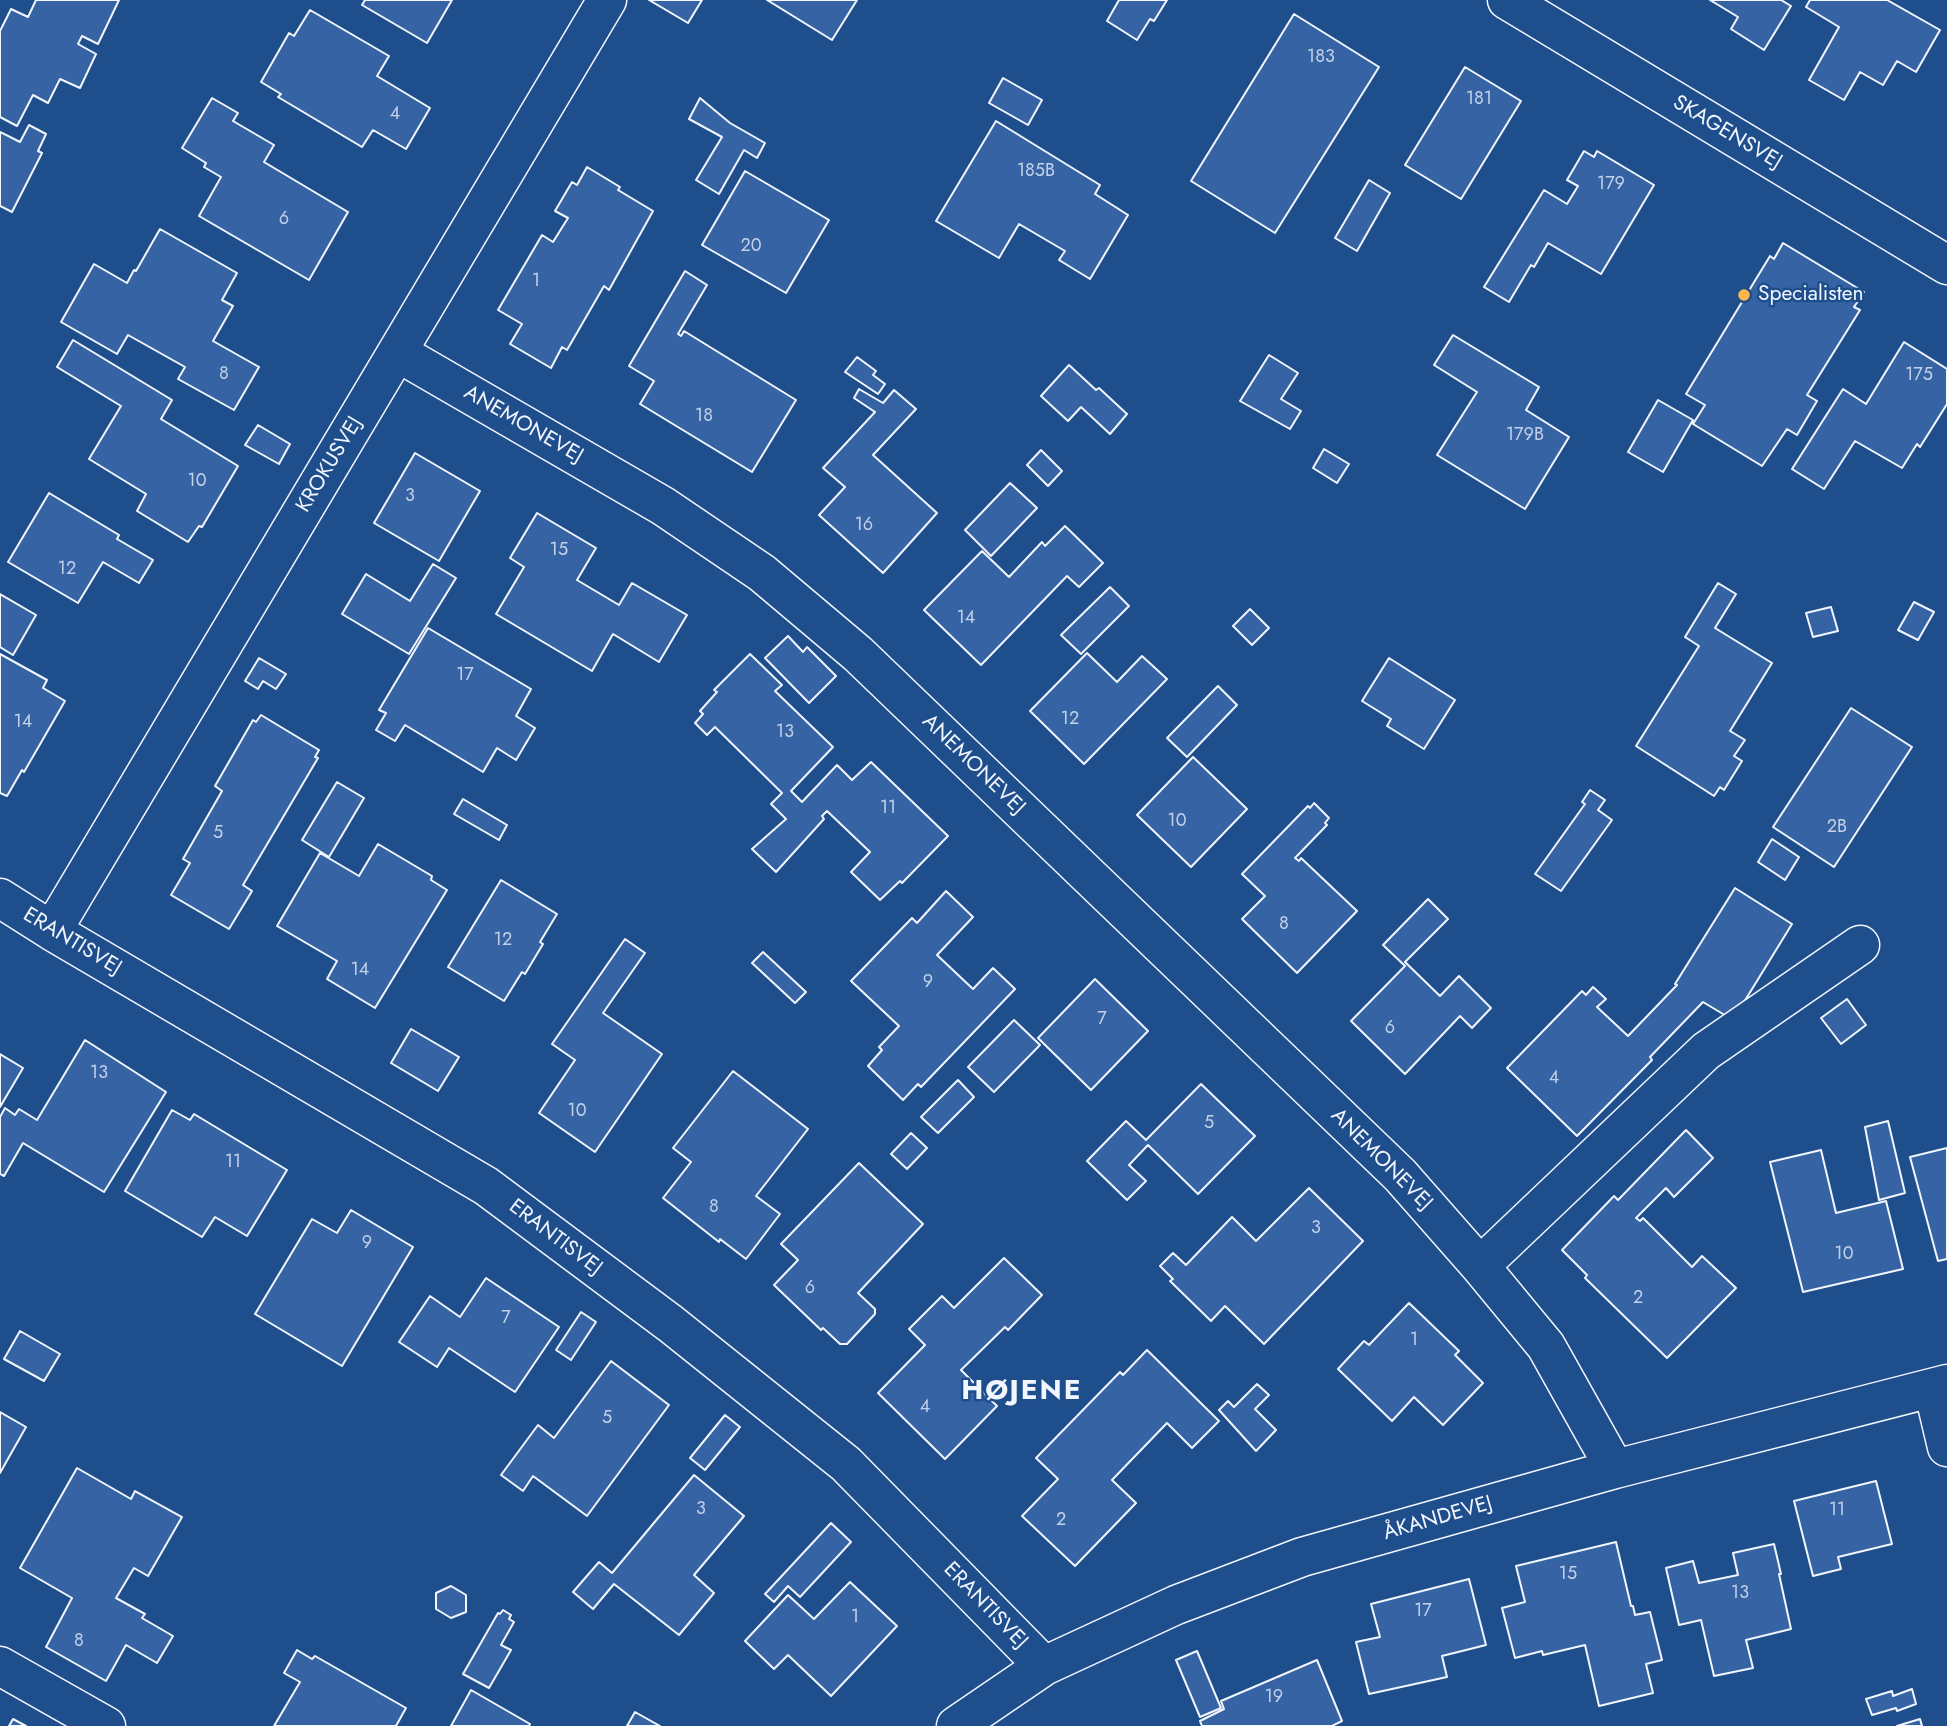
<!DOCTYPE html>
<html>
<head>
<meta charset="utf-8">
<style>
  body { margin:0 }
  canvas { display:block; background:#1f4e8c }
</style>
</head>
<body>
<canvas width="1947" height="1726"></canvas>
<script>
const ctx = document.querySelector('canvas').getContext('2d');
ctx.lineJoin = 'round';
function fillPath(path, color) { ctx.fillStyle = color; ctx.fill(path, 'evenodd'); }
function trace(path, color, width, dash) { ctx.strokeStyle = color; ctx.lineWidth = width; ctx.lineCap = dash ? 'butt' : 'round'; ctx.setLineDash(dash || []); ctx.stroke(path); }
function label(font, color, halo, rows, align = 'center') {
  ctx.font = font + ' Jost,sans-serif'; ctx.lineWidth = 5; ctx.setLineDash([]); ctx.textBaseline = 'middle'; ctx.strokeStyle = halo; ctx.fillStyle = color; for (const [text, x, y, turn = 0] of rows) {
    ctx.save(); ctx.translate(x, y); ctx.rotate((+turn || 0) * Math.PI / 180); ctx.textAlign = isNaN(turn) ? turn : align; if (halo) ctx.strokeText(text, 0, 0); ctx.fillText(text, 0, 0); ctx.restore();
  }
}
const building = new Path2D(`
  M36,0h83l-21,44 -16,-8 -4,8 18,10 -16,34 -20,-9 -12,24 -15,-8 -16,31 -17,-9v-86l11,-22 17,8z
  M365,0h87l-25,43 -65,-38z
  M649,0h53l-14,23z
  M767,0h90l-25,40z
  M1119,0h48l-13,21 -4,-2 -13,21 -30,-19z
  M1710,0h71l10,6 -27,44 -33,-21 7,-12z
  M1810,0h77l53,30 -24,42 -19,-11 -14,24 -23,-13 -16,28 -35,-20 30,-53 -33,-20z
  M310,10l79,46 -12,20 53,32 -24,41 -33,-19 -11,17 -84,-50 3,-3 -20,-12 28,-49 5,3z
  M1294,14l85,53 -104,166 -84,-52z
  M1465,67l56,34 -60,98 -56,-34z
  M1003,78l39,22 -14,25 -39,-22z
  M212,98l26,15 -5,8 41,24 -10,17 84,50 -39,68 -110,-64 22,-39 -17,-10 2,-4 -24,-15z
  M700,98l30,25 35,20 -8,15 -13,-8 -25,44 -23,-14 26,-43 -33,-18z
  M996,121l104,64 -5,9 33,21 -38,64 -31,-19 6,-9 -46,-27 -20,34 -63,-37z
  M29,125l17,9 -8,17 4,2 -30,59 -12,-6v-74l20,10z
  M1584,151l10,6 3,-6 57,34 -53,89 -53,-31 -14,24 -3,-2 -22,37 -25,-15 60,-97 23,14 11,-18 -11,-6z
  M587,167l33,20 -2,3 35,21 -44,79 -5,-4 -37,64 -5,-3 -11,21 -41,-24 12,-20 -24,-14 44,-75 11,7 15,-24 -13,-7 17,-29 5,3z
  M745,171l84,49 -43,73 -84,-48z
  M1369,180l21,13 -33,58 -22,-13z
  M160,229l77,44 -15,27 11,6 -20,35 46,26 -25,43 -56,-31 7,-12 -57,-32 -11,19 -56,-32 33,-58 33,19 7,-13 2,1z
  M1783,243l81,49 -10,15 6,3 -53,85 10,6 -20,34 -10,-6 -25,37 -69,-42 12,-19 -19,-11 84,-138 4,3z
  M685,271l22,14 -29,49 3,2 3,-5 112,69 -44,72 -112,-68 14,-23 -25,-15z
  M1453,335l86,52 -13,23 43,27 -44,72 -88,-54 40,-63 -43,-27z
  M73,340l99,60 -11,19 77,47 -36,61 -3,-1 -11,16 -51,-31 9,-17 -57,-35 32,-53 -64,-39z
  M1904,342l43,27v35l-27,43 -3,-3 -15,24 -47,-27 -31,48 -32,-20 51,-80 23,15z
  M1269,355l29,18 -17,26 20,12 -11,18 -50,-28z
  M857,357l19,14 -3,4 12,9 -7,10 -33,-22z
  M1069,365l27,25 3,-2 28,26 -17,20 -29,-27 -13,14 -27,-25z
  M859,389l24,14 11,-13 22,19 -43,46 64,58 -54,60 -64,-58 26,-28 -22,-19 52,-56 -21,-14z
  M1658,400l35,20 -30,52 -35,-20z
  M258,425l32,19 -11,20 -34,-19z
  M1324,449l25,15 -12,19 -24,-15z
  M1041,450l21,21 -14,15 -21,-21z
  M415,453l65,38 -41,70 -65,-38z
  M1010,483l27,25 -46,48 -26,-26z
  M49,493l70,42 -2,4 36,21 -14,23 -36,-21 -25,41 -70,-41z
  M537,513l59,35 -19,32 42,25 13,-22 55,32 -28,47 -46,-28 -21,37 -96,-57 28,-47 -14,-9z
  M1065,526l38,37 -24,24 -12,-11 -86,89 -57,-55 58,-59 27,26 33,-35 3,4z
  M433,564l23,14 -47,76 -67,-40 24,-40 44,27z
  M1718,583l18,11 -21,34 57,35 -42,68 15,9 -11,16 8,5 -18,29 -4,-3 -6,9 -78,-50 63,-100 -14,-9z
  M1110,587l19,19 -48,48 -20,-19z
  M0,594l36,21 -23,40 -13,-8z
  M1914,602l20,10 -16,28 -20,-10z
  M1831,607l7,24 -25,6 -7,-24z
  M1250,609l19,19 -17,17 -19,-19z
  M428,628l103,61 -15,27 19,12 -19,32 -19,-12 -14,24 -78,-47 -10,16 -19,-11 10,-17 -7,-3z
  M788,636l15,16 4,-5 29,29 -27,27 -44,-45z
  M1087,653l30,29 25,-26 25,23 -83,85 -54,-53z
  M0,654l47,26 -4,8 22,13 -41,71 -2,-2 -15,26 -7,-3z
  M750,654l32,31 -7,6 58,56 -42,44 11,11 35,-37 15,15 19,-18 77,74 -46,47 -2,-2 -20,19 -29,-28 19,-20 -43,-41 -5,5 2,3 -48,53 -24,-23 34,-30 -15,-15 11,-11 -67,-66 -8,8 -12,-12 8,-9 -3,-3 17,-19 -3,-2z
  M259,658l27,16 -10,15 -13,-8 -5,8 -13,-8z
  M1389,658l66,42 -31,49 -37,-23 4,-7 -29,-18z
  M1218,686l19,19 -50,52 -20,-19z
  M1851,708l61,39 -78,120 -61,-40z
  M261,715l58,35 -4,7 3,1 -75,127 9,6 -23,38 -58,-34 19,-32 -7,-4 39,-68 -7,-5 38,-66 3,2z
  M1193,757l54,52 -56,58 -54,-52z
  M337,782l27,16 -35,59 -27,-17z
  M1590,790l15,10 -7,10 14,10 -51,71 -26,-17 50,-70 -3,-2z
  M463,799l44,26 -8,15 -45,-26z
  M1314,803l15,15 -4,5 2,2 -32,33 4,3 2,-3 56,53 -60,62 -55,-54 23,-23 -23,-22 66,-68 2,2z
  M1772,839l27,18 -14,23 -27,-18z
  M378,844l54,32 -1,4 16,10 -72,118 -48,-29 10,-18 -60,-35 43,-73 39,23z
  M501,880l56,34 -17,28 3,2 -18,30 -3,-2 -18,29 -56,-34z
  M1735,888l57,36 -59,96 -30,-18 -53,55 2,3 -75,76 -70,-68 75,-77 4,4 7,-8 13,12 -9,8 31,29 49,-51 -2,-1z
  M946,891l27,26 -36,38 36,34 20,-21 22,21 -94,98 -3,-3 -15,16 -35,-34 14,-16 -3,-3 20,-21 -48,-45 61,-63 5,5z
  M1428,899l20,20 -43,43 35,34 19,-20 32,32 -19,20 -12,-12 -55,58 -54,-53 54,-55 -22,-21z
  M625,939l20,14 -42,60 59,41 -67,98 -56,-39 36,-53 -23,-16z
  M763,952l43,40 -11,11 -43,-40z
  M1095,979l53,52 -57,59 -53,-52z
  M1847,999l19,26 -25,19 -20,-26z
  M1014,1020l26,25 -46,47 -26,-25z
  M411,1029l48,28 -21,34 -47,-28z
  M85,1040l81,52 -62,100 -81,-49 -19,33 -4,-2v-57l5,-9 10,7 4,-6 18,11z
  M0,1054l23,14 -23,39z
  M733,1071l75,58 -52,67 24,18 -34,45 -26,-20 -1,3 -56,-44 28,-36 -18,-14z
  M958,1080l16,17 -36,36 -17,-16z
  M1201,1084l54,52 -57,58 -50,-49 -19,20 17,16 -19,19 -40,-39 39,-40 20,19z
  M172,1110l18,10 4,-6 93,56 -40,66 -32,-19 -13,20 -77,-46z
  M1888,1121l17,72 -26,7 -14,-73z
  M1686,1130l27,28 -39,39 -8,-9 -30,30 4,3 3,-3 49,49 10,-11 34,32 -69,70 -82,-80 2,-3 -25,-25 52,-54 4,4z
  M911,1133l16,15 -20,21 -16,-15z
  M1947,1148v111l-9,2 -28,-104z
  M1821,1150l15,63 50,-12 17,68 -100,23 -33,-130z
  M859,1163l64,61 -65,69 17,16v5l-28,30h-7l-17,-16 -2,2 -47,-45 24,-25 -17,-16z
  M1309,1188l54,53 -99,103 -39,-38 -14,15 -41,-40 3,-2 -13,-13 13,-13 13,12 46,-48 24,24z
  M351,1210l62,37 -71,119 -87,-52 57,-95 25,14z
  M1004,1258l38,37 -34,35 -3,-3 -44,43 36,36 -52,53 -67,-66 47,-48 -16,-16 33,-33 12,12z
  M486,1278l73,49 -44,65 -66,-44 -12,19 -38,-25 31,-46 30,21z
  M1409,1303l50,48 -4,4 28,28 -40,42 -29,-28 -22,24 -54,-52 26,-28 5,4z
  M581,1312l15,10 -25,38 -15,-10z
  M20,1331l40,23 -16,27 -40,-22z
  M1147,1350l72,71 -27,27 -25,-25 -55,57 24,23 -61,63 -53,-50 36,-37 -22,-21 84,-86 3,3z
  M611,1361l58,44 -82,111 -54,-40 -10,15 -22,-16 37,-50 16,13z
  M1257,1384l12,11 -14,14 21,21 -20,21 -37,-41 9,-9 6,6z
  M0,1412l26,15 -26,46z
  M725,1415l15,12 -35,43 -15,-12z
  M77,1468l54,31 4,-8 47,26 -34,59 -14,-8 -18,30 29,16 -3,4 31,18 -16,27 -31,-18 -20,36 -60,-34 26,-49 -52,-30z
  M694,1475l50,41 -50,59 20,18 -35,42 -65,-51 -21,25 -20,-17 26,-30 13,11z
  M1876,1481l16,63 -54,13 3,12 -28,7 -19,-75z
  M831,1523l20,19 -51,55 -12,-11 -14,16 -9,-8z
  M1616,1542l15,64h2l2,9 15,-3 12,48 -16,4 7,29 -54,13 -14,-61 -42,10 -1,-4 -27,7 -13,-50 23,-6 -9,-36z
  M1774,1544l7,30h-2l12,55 -45,11 7,28 -39,8 -13,-56 -22,5 -13,-57 27,-7 6,22 39,-8 -5,-22z
  M1469,1579l17,66 -44,11 5,21 -78,17 -13,-52 24,-5 -9,-33z
  M850,1582l47,44 -66,70 -43,-41 -14,14 -29,-28 43,-46 26,24z
  M451,1586l15,9v17l-15,6 -15,-9v-16z
  M503,1610l8,5 -2,4 5,3 -13,23 10,5 -22,38 -26,-14 35,-61 2,1z
  M297,1650l15,9 3,-3 91,52 -10,18h-122l26,-44 -16,-9z
  M1197,1651l24,57 -21,9 -24,-57z
  M1317,1660l25,61 -10,5h-130l-2,-5 24,-12 -3,-8z
  M1912,1689l4,15 -19,7 -1,-3 -24,7 -6,-16 26,-8 1,5z
  M471,1690l59,34 -1,2h-78z
  M635,1712l25,14h-33z
  M13,1719l13,7h-17z
  M1920,1719l2,7h-25z`);
const minor = new Path2D(`
  M1507,0l440,265
  M397,352l266,154 99,67 96,81 542,521 80,91 66,80 69,123
  M0,898l52,33 434,255 185,138 175,140 198,202
  M52,931l555,-931
  M1480,1266l226,-215 154,-106
  M1933,1388l14,59
  M0,1666l106,60
  M956,1726l88,-60 132,-61 126,-48 313,-88 332,-85`);
const markers = [
  [1744,295,7,"#ffb74d"]
];
const numberNames = [
  ["183",1321,58],
  ["181",1479,100],
  ["4",395,115],
  ["185B",1036,172],
  ["179",1611,185],
  ["6",284,220],
  ["20",751,247],
  ["1",536,282],
  ["8",224,375],
  ["175",1919,376],
  ["18",704,417],
  ["179B",1525,436],
  ["10",197,482],
  ["3",410,497],
  ["16",864,526],
  ["15",559,551],
  ["12",67,570],
  ["14",966,619],
  ["17",465,676],
  ["12",1070,720],
  ["14",23,723],
  ["13",785,733],
  ["11",888,809],
  ["10",1177,822],
  ["2B",1837,828],
  ["5",218,834],
  ["8",1284,925],
  ["12",503,941],
  ["14",360,971],
  ["9",928,983],
  ["7",1102,1020],
  ["6",1390,1029],
  ["13",99,1074],
  ["4",1554,1079],
  ["10",577,1112],
  ["5",1209,1124],
  ["11",233,1163],
  ["8",714,1208],
  ["3",1316,1229],
  ["9",367,1244],
  ["10",1844,1255],
  ["6",810,1289],
  ["2",1638,1299],
  ["7",506,1319],
  ["1",1414,1341],
  ["4",925,1408],
  ["5",607,1419],
  ["3",701,1510],
  ["11",1837,1511],
  ["2",1061,1521],
  ["15",1568,1575],
  ["13",1740,1594],
  ["17",1423,1612],
  ["1",855,1618],
  ["8",79,1642],
  ["19",1274,1698]
];
const streetNames = [
  ["SKAGENSVEJ",1727,133,31],
  ["ANEMONEVEJ",523,425,30],
  ["KROKUSVEJ",330,465,-59],
  ["ANEMONEVEJ",973,765,44],
  ["ERANTISVEJ",72,942,31],
  ["ANEMONEVEJ",1381,1160,45],
  ["ERANTISVEJ",555,1238,37],
  ["ÅKANDEVEJ",1438,1519,-16],
  ["ERANTISVEJ",985,1606,46]
];
const poiNames = [
  ["Specialisten",1758,295]
];
const districtNames = [
  ["HØJENE",1022,1392]
];
fillPath(building, '#3563a3');
trace(building, '#f2f6ff', 2);
trace(minor, '#f2f6ff', 41);
trace(minor, '#1f4e8c', 38);
for (const [x, y, r, color] of markers) { const dot = new Path2D(); dot.arc(x, y, r, 0, 2 * Math.PI); ctx.fillStyle = color; ctx.fill(dot); trace(dot, '#1f4e8c', 2.5); }
label('18px', '#c3d1e8', null, numberNames);
label('21px', '#f2f6ff', '#1f4e8c', streetNames);
label('21px', '#f2f6ff', '#1f4e8c', poiNames, 'left');
ctx.letterSpacing = '2px';
label('bold 28px', '#f2f6ff', '#1f4e8c', districtNames);
ctx.letterSpacing = '0px';
</script>
</body>
</html>
